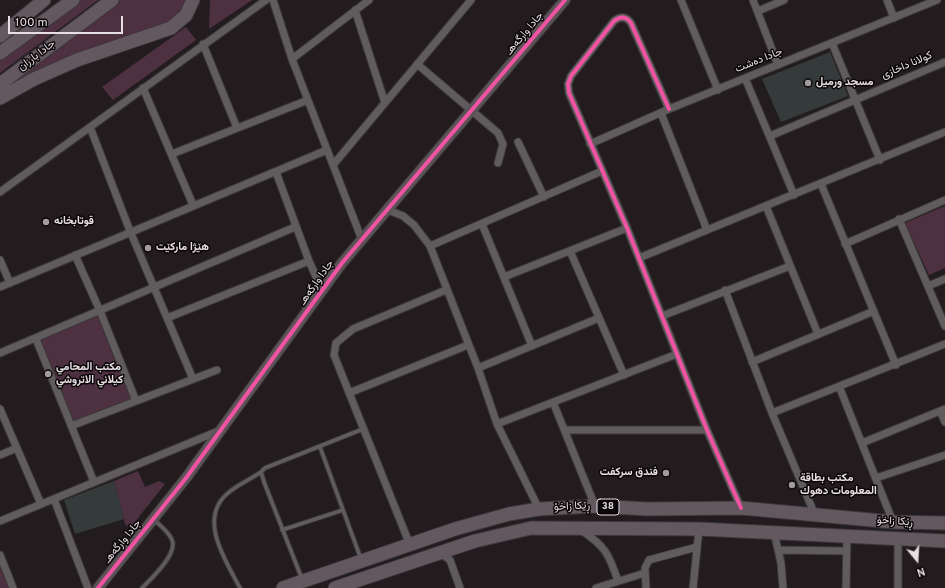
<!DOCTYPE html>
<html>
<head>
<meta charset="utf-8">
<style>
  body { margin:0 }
  #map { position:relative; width:945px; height:588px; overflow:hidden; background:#221c1f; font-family:Overpass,sans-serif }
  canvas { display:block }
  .north { position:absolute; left:897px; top:540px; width:40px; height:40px; -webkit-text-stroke:3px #0a0608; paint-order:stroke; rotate:162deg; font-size:11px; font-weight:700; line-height:16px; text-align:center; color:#e7dfe3 }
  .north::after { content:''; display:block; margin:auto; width:14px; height:18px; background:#e7dfe3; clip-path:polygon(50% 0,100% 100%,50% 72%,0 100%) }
  .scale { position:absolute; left:8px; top:16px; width:115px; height:18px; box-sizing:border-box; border:2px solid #e7dfe3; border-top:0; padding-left:5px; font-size:12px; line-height:14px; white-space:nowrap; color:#e7dfe3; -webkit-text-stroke:3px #0a0608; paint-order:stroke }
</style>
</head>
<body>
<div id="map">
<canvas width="945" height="588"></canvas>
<div class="north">N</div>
<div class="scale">100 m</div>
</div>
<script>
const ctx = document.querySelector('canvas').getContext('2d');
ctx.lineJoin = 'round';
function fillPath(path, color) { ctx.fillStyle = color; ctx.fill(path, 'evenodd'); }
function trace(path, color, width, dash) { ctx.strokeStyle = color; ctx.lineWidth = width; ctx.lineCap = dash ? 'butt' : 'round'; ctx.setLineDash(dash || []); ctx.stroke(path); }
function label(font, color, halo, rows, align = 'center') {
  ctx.font = font + ' Overpass,Vazirmatn,sans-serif'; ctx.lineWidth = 3; ctx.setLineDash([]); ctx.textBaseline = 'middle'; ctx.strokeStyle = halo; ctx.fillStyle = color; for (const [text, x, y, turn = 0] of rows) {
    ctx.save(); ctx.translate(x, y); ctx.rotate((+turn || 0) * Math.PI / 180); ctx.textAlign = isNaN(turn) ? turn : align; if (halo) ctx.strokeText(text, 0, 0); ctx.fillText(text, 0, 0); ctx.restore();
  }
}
const green = new Path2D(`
  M79,0h19l-98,73v-14z
  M112,0h86l-41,30 -157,59z
  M210,0h42l-43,29z
  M186,27l10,13 -83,60 -11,-13z
  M945,206v62l-16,7 -24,-52z
  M100,311l36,90 -65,25 -35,-87z
  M138,471l7,16 14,-6 6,3 -35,44 -5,-4 -11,-43z
  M0,555l13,33h-13z`);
const building = new Path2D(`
  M830,52l18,44 -67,26 -19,-43z
  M114,481l10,38 -49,15 -11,-34z`);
const lane = new Path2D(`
  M320,447l41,112
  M282,530l61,-20
  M302,579l-38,-97 -3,-10 4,-4 98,-39
  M142,588c9,-9 36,-34 30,-48 -3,-8 -11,-14 -18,-20
  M240,588c-14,-27 -43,-69 -12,-95 9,-8 23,-14 33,-21`);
const street = new Path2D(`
  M273,0l19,59 70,181
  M681,0l37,90
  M753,0l25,65
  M887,0l7,18
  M355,10l30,93
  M758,11l26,-11
  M832,43l48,117
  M203,44l34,84
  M292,59l77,-59
  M417,64l81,69 5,11 -5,19
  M745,78l49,117
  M143,88l50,117
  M669,109l-38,-86c-5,-7 -11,-7 -17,-2l-43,55 -3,8 1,9 58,135 80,202 34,78
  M661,113l46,117
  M90,127l40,104 63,148
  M770,136l175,-74
  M518,142l26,55
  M590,144l79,-35 268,-109
  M172,154l136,-54
  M333,165l138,-165
  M276,172l33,89 13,29
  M821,184l75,181
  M0,192l266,-192
  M766,206l52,128
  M388,210l15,6 11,9 16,21 48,122 19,56 42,85
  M899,219l46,107
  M482,224l50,122
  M845,244l100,-44
  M430,246l172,-75
  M570,251l54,124
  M75,255l25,56 36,90
  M639,258l306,-126
  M0,260l10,23
  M504,277l123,-49
  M928,286l17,-7
  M0,287l327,-137
  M725,290l47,123 43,102
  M662,316l128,-50
  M167,318l142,-57
  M36,339l58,143
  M0,353l295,-126
  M752,362l122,-51
  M478,368l121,-50
  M839,386l54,136
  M349,393l119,-48
  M553,402l42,104
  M0,409l41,95
  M940,411l5,11
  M772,413l173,-69
  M497,424l180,-70
  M71,426l146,-56
  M565,430h142
  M862,443l83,-34
  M0,455l17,-7
  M876,478l69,-23
  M54,499l34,89
  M0,521l221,-91
  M581,530c24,16 28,24 37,51
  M774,532l7,31 2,25
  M410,545l-76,-190 2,-12 17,-14 93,-39
  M779,550l68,1
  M440,553l10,7 10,28
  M0,555l13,33
  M596,588l49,-15
  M646,588l-1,-20 4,-8 48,-13
  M693,588l6,-59
  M846,588l1,-53
  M898,588v-50`);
const secondary = new Path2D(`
  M98,588l88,-110 156,-215 223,-263`);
const highway = new Path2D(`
  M0,36l44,-36
  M0,53l73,-53
  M0,84l112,-84
  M0,98l34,-19 43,-19 94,-32 15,-13 7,-15
  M283,588l172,-59 54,-15 30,-5 56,-3 52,3 94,-1 152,14 52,1
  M335,588l140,-47 56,-13 168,1 246,12`);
const cycleway = new Path2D(`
  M669,109l-38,-86c-5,-7 -11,-7 -17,-2l-43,55 -3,8 1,9 58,135 80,202 34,78
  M98,588l88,-110 156,-215 223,-263`);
const markers = [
  [808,83,4,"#a29b9e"],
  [46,222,4,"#a29b9e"],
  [148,248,4,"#a29b9e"],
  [48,374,4,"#a29b9e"],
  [666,473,4,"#a29b9e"],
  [792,485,4,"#a29b9e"]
];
const shields = [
  [608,507,22]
];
const shieldNames = [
  ["38",608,507]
];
const streetNames = [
  ["جادا وارگه‌هـ",525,34,-50],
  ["جادا بارزان",37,56,-37],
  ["جادا دەشت",759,61,-22],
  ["کولانا داخازی",907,66,-23],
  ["جادا وارگه‌هـ",317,283,-55],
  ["ڕێکا زاخۆ",572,507,-3],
  ["ڕێکا زاخۆ",895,522,4],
  ["جادا وارگه‌هـ",123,542,-51]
];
const poiNames = [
  ["مسجد ورميل",816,83],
  ["قوتابخانه",54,222],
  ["هێژا ماركێت",156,248],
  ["مكتب المحامي",56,368],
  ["كيلاني الاتروشي",56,381],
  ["فندق سركفت",658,473,"right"],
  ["مكتب بطاقة",800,479],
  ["المعلومات دهوك",800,492]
];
fillPath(green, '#4e3141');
fillPath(building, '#353a3a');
trace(lane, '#3b3638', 5.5);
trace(street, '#3b3638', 9);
trace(secondary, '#3b3638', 12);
trace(highway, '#3b3638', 15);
trace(lane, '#605c5e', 3.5);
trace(street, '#605c5e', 7);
trace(secondary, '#5b5357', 10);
trace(highway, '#63585f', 13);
trace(cycleway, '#f153a3', 4);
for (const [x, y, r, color] of markers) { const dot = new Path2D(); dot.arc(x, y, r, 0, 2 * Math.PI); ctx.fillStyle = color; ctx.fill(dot); trace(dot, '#0a0608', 1.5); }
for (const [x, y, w] of shields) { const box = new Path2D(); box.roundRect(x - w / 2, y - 8, w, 16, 3); ctx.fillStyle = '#0a0608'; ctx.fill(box); trace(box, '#e7dfe3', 1); }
label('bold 10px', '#e7dfe3', null, shieldNames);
label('11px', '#e7dfe3', '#0a0608', streetNames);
label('bold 11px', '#e7dfe3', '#0a0608', poiNames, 'left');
</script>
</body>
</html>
